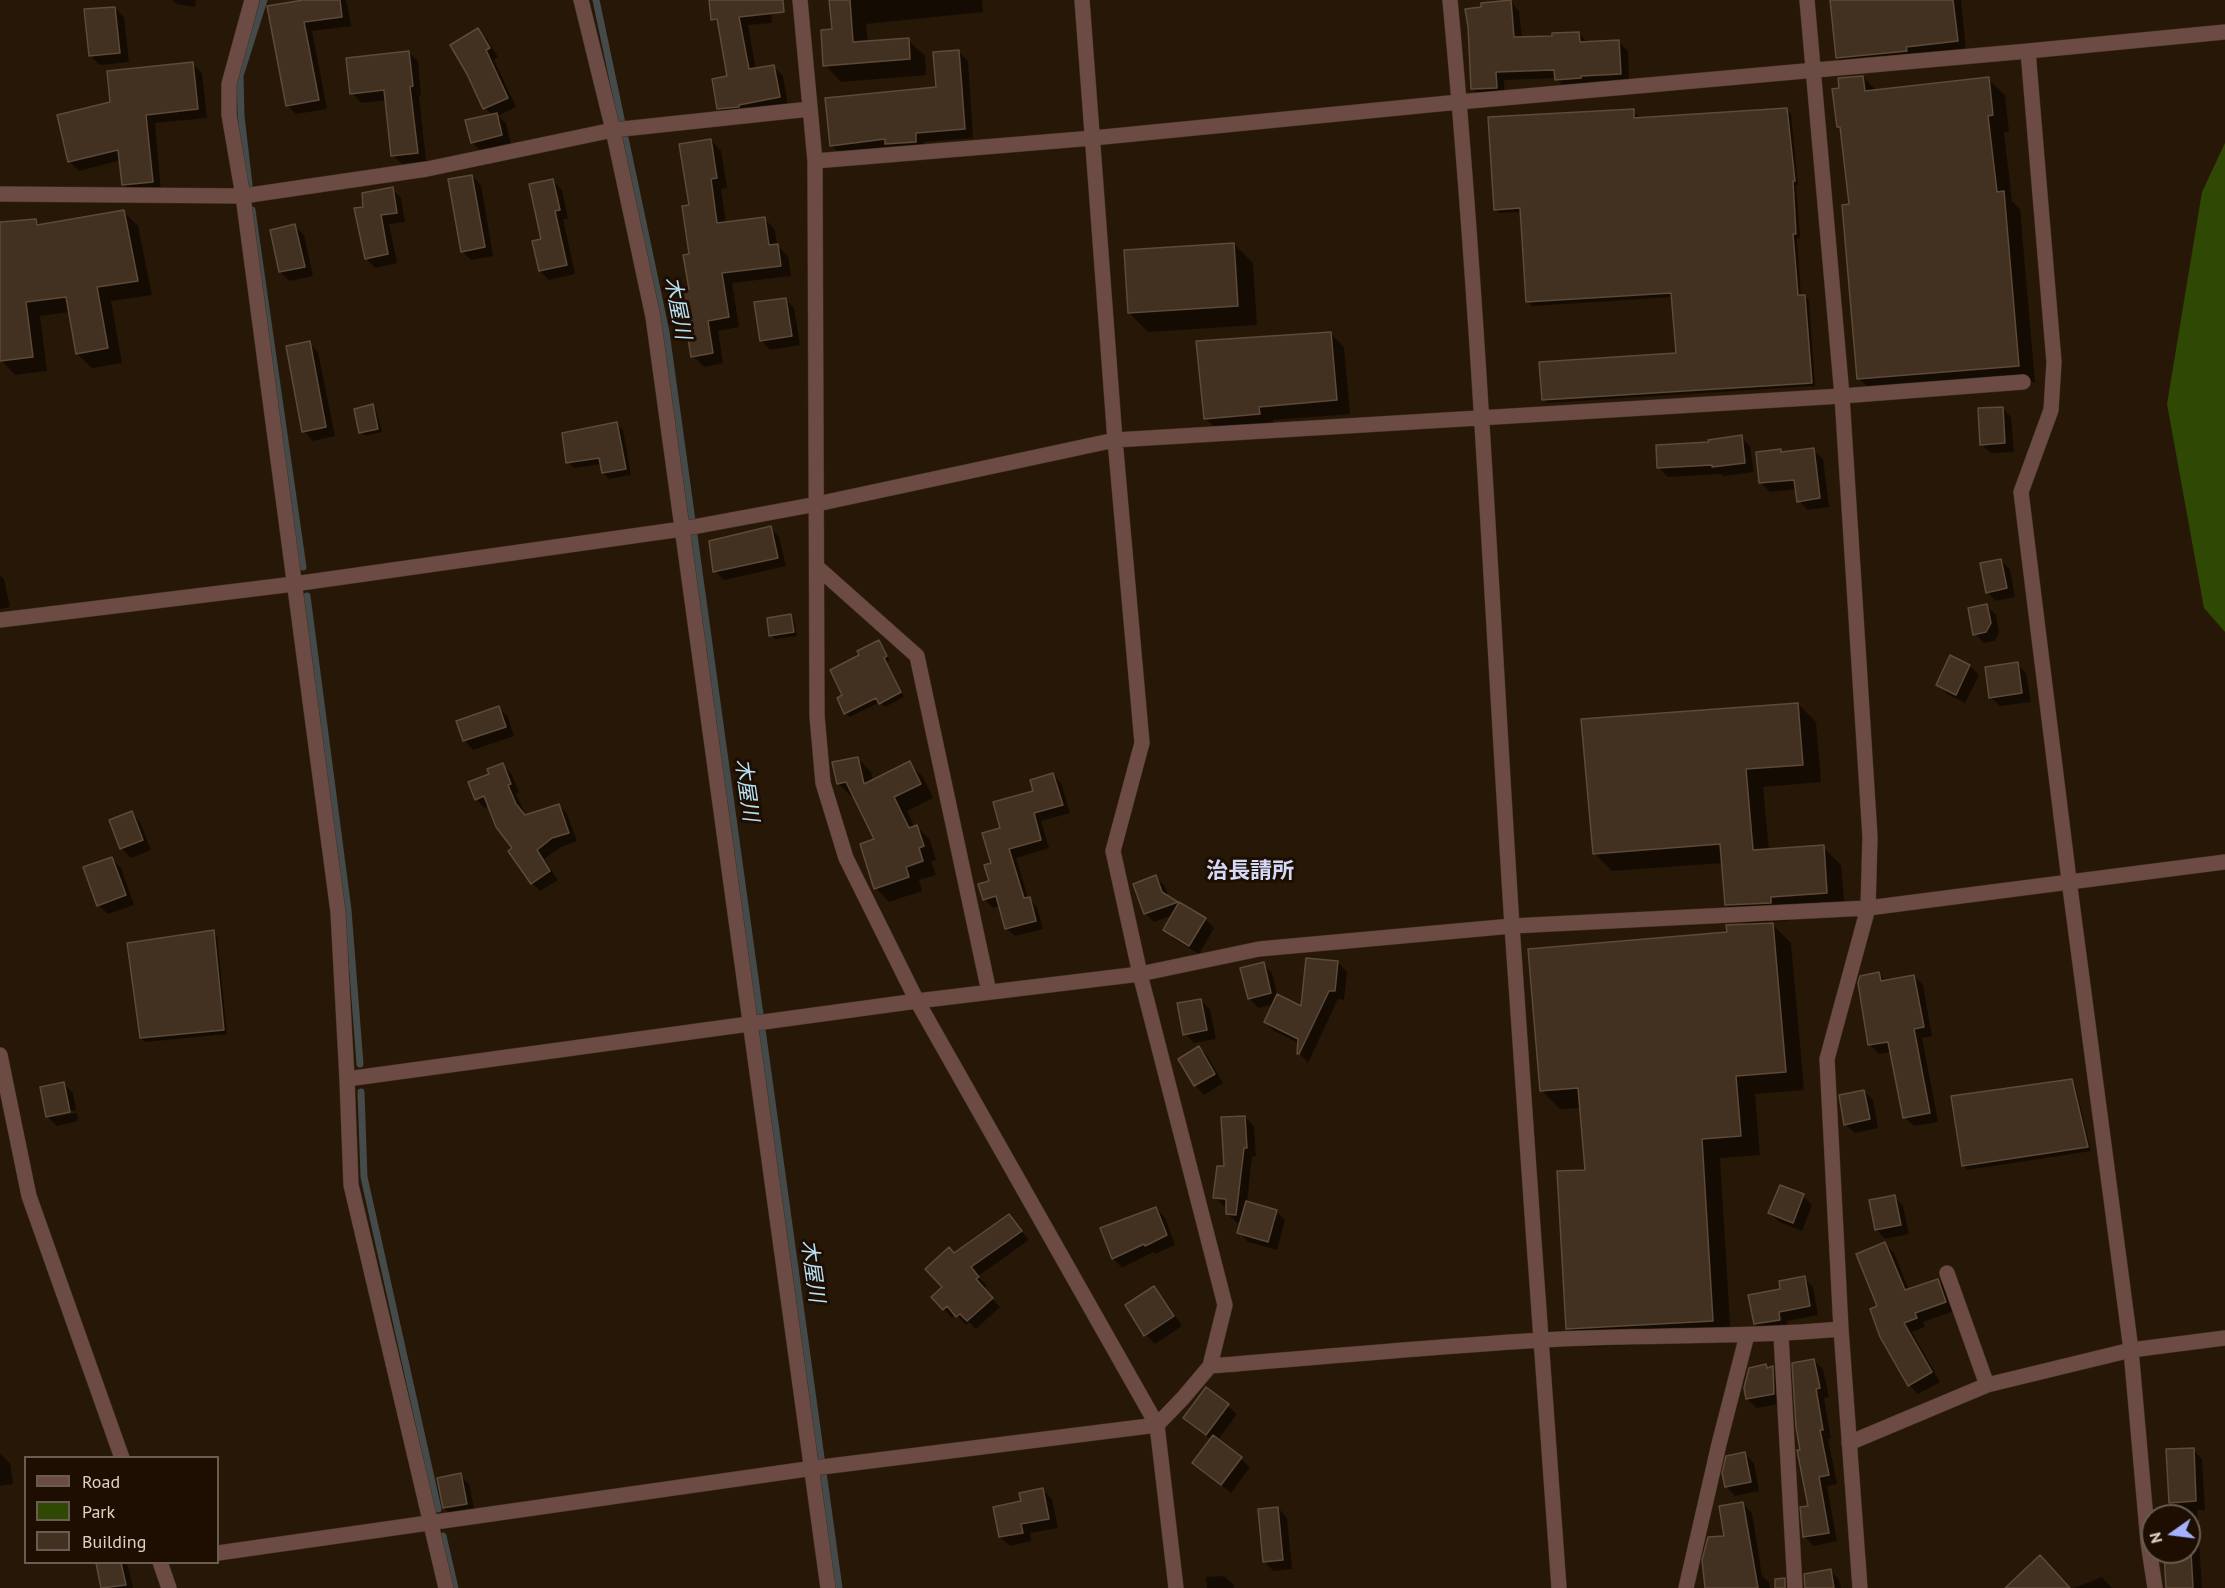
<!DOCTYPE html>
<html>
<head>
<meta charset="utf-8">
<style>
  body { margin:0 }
  #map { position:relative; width:2225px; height:1588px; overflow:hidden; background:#271707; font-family:"PT Sans",sans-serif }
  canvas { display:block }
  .legend { position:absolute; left:24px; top:1456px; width:195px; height:108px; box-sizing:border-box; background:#1d0e01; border:2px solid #6a5c51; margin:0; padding:8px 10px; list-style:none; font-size:18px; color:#ded2c8 }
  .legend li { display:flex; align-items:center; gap:12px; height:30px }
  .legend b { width:30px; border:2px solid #6a5c51 }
  .north { position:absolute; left:2141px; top:1504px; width:60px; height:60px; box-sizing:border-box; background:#1d0e01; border:2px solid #6a5c51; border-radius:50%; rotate:256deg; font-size:16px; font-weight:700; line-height:24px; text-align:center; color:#ded2c8 }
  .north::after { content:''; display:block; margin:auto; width:21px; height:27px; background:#a5b1fc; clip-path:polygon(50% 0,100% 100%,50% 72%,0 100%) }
</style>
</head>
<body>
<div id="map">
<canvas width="2225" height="1588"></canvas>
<ul class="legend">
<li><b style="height:8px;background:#6b4b43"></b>Road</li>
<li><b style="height:16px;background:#2f4804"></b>Park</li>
<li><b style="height:16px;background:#423020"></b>Building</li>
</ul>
<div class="north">N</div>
</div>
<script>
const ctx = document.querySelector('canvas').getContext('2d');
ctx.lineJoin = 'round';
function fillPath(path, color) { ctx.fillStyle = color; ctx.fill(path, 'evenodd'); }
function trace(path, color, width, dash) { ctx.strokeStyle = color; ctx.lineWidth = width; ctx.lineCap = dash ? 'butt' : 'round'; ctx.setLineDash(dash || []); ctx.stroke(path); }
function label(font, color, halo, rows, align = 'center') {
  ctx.font = font + ' "PT Sans","Noto Sans JP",sans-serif'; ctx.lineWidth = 6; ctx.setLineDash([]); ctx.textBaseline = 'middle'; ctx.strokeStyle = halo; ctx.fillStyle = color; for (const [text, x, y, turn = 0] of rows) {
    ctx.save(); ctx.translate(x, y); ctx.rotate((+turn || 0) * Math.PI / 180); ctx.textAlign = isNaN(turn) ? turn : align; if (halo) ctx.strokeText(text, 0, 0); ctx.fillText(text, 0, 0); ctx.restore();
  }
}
const green = new Path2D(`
  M2225,143v489l-21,-24 -37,-204 35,-212z`);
const shadow = new Path2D(`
  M172,0h24l-1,7 -19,-3z
  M305,0h40l2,3 4,23 -39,5 15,78 -31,5 -9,-9z
  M719,0h47l5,5 1,18 -24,2 8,45 18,-3 9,9 5,30 -60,12 -10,-10 11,-30 -10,-52 -6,-7z
  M831,0h151l1,12 -117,12 2,19 40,-3 17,16 1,19 -85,7 -16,-17 9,-34z
  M1831,0h130l5,50 -120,17 -9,-9z
  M1510,1l9,10 3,27 57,-5 9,10 31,-1 9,9 1,32 -64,5 -9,-10 -52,2 1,16 -24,1 -9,-9z
  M115,8l9,9 5,45 -29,3 -10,-9z
  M478,30l9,9 11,18 -4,3 22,47 -18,9 8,7 5,21 -30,7 -9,-9 20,-27 -7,-7 -17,-35z
  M408,52l10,9 3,34 -2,1 7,65 -24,3 -10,-9 -5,-55 -26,3 -9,-10z
  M959,52l9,9 5,77 -49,4 1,8 -85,4 -9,-9 106,-57z
  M193,64l9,9 5,45 -52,5 6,68 -29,3 -9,-10 -2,-24 -42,11 -9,-9 -12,-46 54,-13z
  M1863,77l14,14 111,-12 17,16 4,37h-5l8,69 8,8 15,173 -159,13 -17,-16 -8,-173 -10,-76 -3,-4 3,-37z
  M1786,110l5,4 7,71h-2l4,53h-3l4,58h4l4,4 6,86 -268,17 -4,-4 134,-44 -4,-58 -141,9 -4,-4 -6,-90 -23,1 -4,-4 138,-98 4,4 1,4z
  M711,140l10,11 6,37 -6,1 5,35 39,-5 10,11 2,15 11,11 3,20 -59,7 7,44 -21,4 5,32 -19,4 -11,-11 -2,-150z
  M472,176l9,9 12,71 -22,4 -9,-9z
  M553,181l9,9 6,29h-5l12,55 -26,6 -9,-9 2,-31z
  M392,189l9,9 4,24 -16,2 8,39 -22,5 -9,-10 -1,-50z
  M123,211l15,15 14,69 -41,6 11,62 -30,5 -15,-14 -7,-42 -30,4 7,55 -32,4 -14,-15 -1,-6v-130l36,-3 5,5z
  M295,226l9,9 9,41 -23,5 -10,-9z
  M1234,244l19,19 4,62 -109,7 -19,-19z
  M785,299l9,9 6,37 -30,5 -9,-10z
  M1330,333l14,14 6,67 -77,6v7l-54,5 -14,-14z
  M309,343l9,9 17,84 -22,5 -9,-10z
  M372,406l4,4 6,22 -17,4 -4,-4z
  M2002,408l9,9 3,35 -23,1 -10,-9z
  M617,424l6,6 8,45 -22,4 -6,-6 -1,-9 -28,4 -6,-6z
  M1741,437l9,9 4,26 -31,4 -2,-2 -53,3 -9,-9z
  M1813,450l10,9 6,48 -21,3 -9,-9 -2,-12 -27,3 -10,-10 20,-31 3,2z
  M770,528l9,9 7,29 -62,14 -9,-9z
  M2001,560l9,10 5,27 -19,4 -9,-9z
  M0,575l4,4 6,28 -10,2z
  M1987,606l9,9 3,18 -4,8 -11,2 -9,-9z
  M790,616l4,4 3,16 -22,3 -4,-4z
  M879,642l11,19 -3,1 17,35 -19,10 -5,-5 -30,15 -5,-4 -1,-17 17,-40z
  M2017,664l9,9 5,29 -31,4 -10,-9z
  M1970,666l9,9 -14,28 -18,-9 -9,-10z
  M1798,704l18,18 5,60 -58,5 6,64 54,-4 18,18 4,45 -57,5 1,6 -19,1 21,21 13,147 -49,4 5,61 -40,3 11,182 -144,7 -19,-19 18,-157 -5,-63 -21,1 -19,-19 187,-157 19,-8 -21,-20 -3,-42 -111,8 -18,-18z
  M499,708l9,9 6,19 -41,14 -9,-10z
  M857,758l14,14 2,9 36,-18 14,14 10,21 -26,13 8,17 2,-1 13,13 6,20 -5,1 5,14 -17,5 3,11 -33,11 -13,-14v-48l-21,-44 -3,1 -14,-14z
  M503,765l8,8 8,19 -3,2 10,22 33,-11 8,9 10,27 -16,6 -17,12 14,21 -18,11 -8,-8 -43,-77 -4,2 -9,-9 15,-24z
  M1053,775l8,8 9,30 -29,8 8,27 -33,10 12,40 9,9 6,22 -28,7 -9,-8 -6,-23 -7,3 -8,-8 -5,-15 11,-3 2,-18 9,-35z
  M131,813l9,9 11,28 -20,8 -9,-9 -11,-28z
  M111,858l10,10 13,37 -26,9 -10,-9z
  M1155,877l10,9 4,12 36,21 9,9 -15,26 -25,-15 -9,-9 8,-15 -19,7 -9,-9z
  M213,932l4,4 10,98 -82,8 -4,-4z
  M1338,962l9,10 -3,28 -6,-1 -30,64 -9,-10v-10l-25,-12 -9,-9 9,-18 -16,4 -9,-10 14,-34 9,9 6,24 25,11z
  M1879,974l7,7 28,-5 9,9 9,51 -10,2 16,84 -24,4 -10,-9 -12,-65 -13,2 -9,-9z
  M1200,1000l10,9 6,30 -22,4 -9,-9z
  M1199,1048l9,9 15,26 -19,12 -9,-10 -15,-26z
  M2071,1081l4,4 16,66 -124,19 -4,-5z
  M63,1083l10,10 3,17 -24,4v3l25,-4 1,8 -21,5 -10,-10z
  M1864,1091l9,9 5,28 -23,5 -10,-9z
  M1245,1117l9,9 2,30 -4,1 -5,45 29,9 9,9 -8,30 -29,-8 -9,-10 2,-9h-4l-9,-9 -1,-7 -3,-1 -9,-9z
  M1803,1196l9,9 -10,26 -23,-9 -9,-9z
  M1894,1197l9,9 6,28 -24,5 -9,-10z
  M1156,1208l9,10 10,27 -20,9 -2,-2 -31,16 -9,-10z
  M1009,1216l20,24 -51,36 9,10 -4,3 17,18 -24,22 -7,-7 -3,3 -10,-11 -4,4 -8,-9v-22l10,-32z
  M1885,1243l9,10 15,37 29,-10 9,9 7,22 -31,11 2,5 -13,5 28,50 -22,12 -9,-9 -30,-78z
  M1804,1278l9,9 5,28 -31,6 2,8 -24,4 -10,-9 27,-34z
  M1154,1288l9,9 19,29 -27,18 -9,-9 -19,-29z
  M1814,1360l9,9 6,28 -5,1 7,41h-3l9,45 -10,2 10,55 -23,5 -9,-9 -3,-29 7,-1 -7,-56z
  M1766,1366l2,3 4,-1 10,9 1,26 -26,5 -10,-9z
  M1207,1389l30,25 -19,26 32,27 -19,26 -37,-30 17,-23 -26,-22z
  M2193,1450l9,9 3,51h-8l5,78h-35l-2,-36h24v-36h-17l-4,-65z
  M0,1454l10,9 3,21 -13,2z
  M1745,1454l9,9 5,28 -24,5 -9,-10z
  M460,1475l9,9 6,29 -22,4 -9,-9z
  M1043,1490l9,9 6,29 -28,5 1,8 -21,5 -10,-9 23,-35z
  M1743,1504l9,9 10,63 7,6 1,6h-64l20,-51z
  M1278,1508l9,10 5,51 -19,2 -9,-10z
  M98,1562h27l3,4 5,22h-30z
  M1830,1570l9,10 2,8h-32z
  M1224,1576l10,9v3h-27l-1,-11z
  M2102,1577l10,11h-38z`);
const stream = new Path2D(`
  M596,0l70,332 173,1256
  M249,185l-8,-69 -1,-40 24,-76
  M252,210l51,357
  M307,596l41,314 12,154
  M361,1092l3,85 74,332
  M443,1536l12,52`);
const building = new Path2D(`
  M303,0h37l2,17 -38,5 15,78 -33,6 -19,-100z
  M709,0h74l1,12 -45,5 10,52 25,-4 6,32 -41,8v2l-22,2 -5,-30 15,-3 -10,-57 -6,1z
  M829,0h21l3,42 56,-4 1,21 -87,7 -2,-36 11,-1z
  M1511,0l3,37 38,-1v-3l27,-1 1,10 39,-2 2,34 -40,2v2l-26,2 -1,-10 -58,2 1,16 -26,1 -3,-63 -3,-17 16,-2v-4z
  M1830,0h123l5,41 -52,6 1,4 -71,7z
  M115,7l5,46 -31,3 -5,-47z
  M478,28l12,20 -4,2 22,48 -25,11 -16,-35 -17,-29z
  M959,50l6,79 -49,4v9l-31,2v-5l-55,7 -5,-48 111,-11 -3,-35z
  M409,51l4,35 -3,1 8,66 -27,3 -7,-66 -34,4 -4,-36z
  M193,62l5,47 -52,6 7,67 -31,3 -4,-35 -50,12 -11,-47 53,-13 -3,-31z
  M1863,76l2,15 124,-14 4,38 -5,1 9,76 7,-1 15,175 -162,13 -15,-174 7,-1 -9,-77h-3l-5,-38 7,-1 -1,-10z
  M1787,108l8,73h-2l3,53h-3l5,61h7l7,88 -270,17 -3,-38 137,-9 -5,-60 -145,9 -6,-94 -26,2 -6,-93 146,-8v9z
  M497,113l5,22 -31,8 -6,-23z
  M711,139l6,39 -6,1 6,44 48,-6 4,28 9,-1 3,22 -59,7 7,44 -21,4 5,32 -22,4 -11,-66 9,-2 -6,-34 6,-1 -7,-48 7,-1 -10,-61z
  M472,175l13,72 -24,5 -13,-73z
  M553,179l7,31 -5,1 12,54 -28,6 -7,-30 9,-2 -12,-55z
  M393,187l4,26 -16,2 7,39 -23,5 -11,-51 9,-1 -1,-14z
  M124,210l14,71 -41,6 11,61 -32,6 -10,-57 -40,5 7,55 -33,4v-139l36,-3 1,6z
  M295,224l10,43 -26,5 -9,-42z
  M1234,243l4,63 -110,7 -4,-63z
  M786,298l6,38 -32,5 -6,-39z
  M1331,332l6,68 -78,7 1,7 -56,5 -8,-78z
  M310,341l16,86 -24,5 -16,-86z
  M373,404l5,25 -19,4 -5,-24z
  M2003,407l2,36 -25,2 -2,-37z
  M617,422l9,47 -24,4 -3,-15 -33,5 -4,-30z
  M1742,435l3,28 -33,4v-2l-55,3 -1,-23 53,-3 -1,-2z
  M1814,448l6,50 -23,4 -3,-22 -35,3 -3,-31 25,-3v3z
  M771,526l7,32 -65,14 -4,-31z
  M2001,559l6,29 -21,5 -6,-30z
  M1987,604l4,19 -5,9 -13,3 -5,-27z
  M791,614l3,18 -25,4 -2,-18z
  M879,640l8,16 -3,2 17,34 -22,12 -3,-6 -32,16 -7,-16 5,-3 -12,-25 29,-15 -2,-4z
  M1950,655l20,10 -14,30 -20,-10z
  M2018,662l4,31 -33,5 -4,-31z
  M1798,703l5,62 -57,4 7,81 71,-5 3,48 -56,4v6l-46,2 -5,-61 -127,10 -12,-135z
  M499,706l7,21 -43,14 -7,-20z
  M858,757l6,27 46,-23 11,23 -27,13 15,31 8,-3 7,21 -5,2 4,13 -17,6 3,10 -35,12 -14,-45 14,-5 -28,-57 -9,2 -5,-22z
  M503,763l8,21 -3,1 8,19 9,11 34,-11 10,29 -17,5 -15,12 13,21 -19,13 -23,-33 4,-3 -16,-21 -12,-31 -9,4 -7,-18 21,-8 -2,-5z
  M1053,773l10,32 -29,8 7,27 -32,9 15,49 6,-1 6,24 -31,8 -9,-33 -13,4 -5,-16 11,-3 -5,-16 7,-2 -9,-30 18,-5 -7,-26 40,-11 -3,-11z
  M132,811l11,29 -23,9 -11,-29z
  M112,857l14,38 -29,11 -14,-39z
  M1156,875l6,17 16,10 -34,12 -11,-30z
  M1179,902l27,16 -17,28 -26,-16z
  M1773,923l13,149 -50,4 5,60 -39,3 11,182 -147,8 -9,-158 28,-1 -7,-82 -38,3 -12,-142 199,-17 -1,-7z
  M214,930l10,100 -84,8 -13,-95z
  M1306,958l32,3 -3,30h-6l-30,63h-2l1,-15 -34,-17 13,-28 24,12z
  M1264,962l7,31 -23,6 -8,-31z
  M1879,972l2,9 33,-6 10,52 -10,2 16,84 -27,5 -15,-76 -20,3 -10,-62 2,-7z
  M1201,999l6,31 -24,5 -6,-32z
  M1199,1046l16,28 -21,12 -16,-27z
  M2072,1079l16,68 -126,19 -11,-70z
  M64,1082l6,30 -24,5 -6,-30z
  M1864,1090l6,29 -26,6 -5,-30z
  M1245,1116l2,32h-3l-8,67 -10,-1v-15l-13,-1 4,-32h7l-3,-49z
  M1780,1185l24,9 -11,29 -25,-10z
  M1895,1195l6,30 -26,5 -6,-30z
  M1246,1201l31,9 -9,32 -31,-9z
  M1156,1207l11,28 -22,11 -1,-2 -32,15 -12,-31z
  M1009,1214l13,17 -51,36 8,10 -3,2 17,19 -26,23 -7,-7 -4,3 -9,-11 -4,4 -12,-13 11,-10 -17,-18 24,-22 5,6z
  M1885,1242l20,48 33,-11 8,23 -31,11 2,5 -13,5 28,49 -24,14 -28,-49 -10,-28 7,-3 -21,-52z
  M1805,1276l5,30 -31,6 1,8 -26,4 -6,-29 32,-6 -1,-8z
  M1154,1286l20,30 -30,20 -19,-31z
  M1814,1359l6,29 -4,1 7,41h-3l9,45 -10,2 10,56 -26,4 -3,-30 8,-1 -11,-56h3l-4,-23 -4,-64z
  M1766,1364l1,4 6,-2 1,28 -28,5 -2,-11 5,-20z
  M1206,1387l23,17 -23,31 -23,-17z
  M1213,1435l29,22 -21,28 -29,-22z
  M2194,1448l2,53 -27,2 -3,-54z
  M1745,1452l6,30 -26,5 -3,-14 4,-17z
  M461,1473l6,31 -24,4 -6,-30z
  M1043,1488l6,31 -28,5 2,9 -24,4 -6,-30 28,-6 -2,-8z
  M1743,1502l15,86h-53l-3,-28 6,-23 16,-1 -5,-30z
  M1278,1507l5,53 -20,2 -5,-53z
  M2164,1552h27l2,36h-27z
  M2040,1555l30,33h-65z
  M96,1563h25l5,22 -25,3z
  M1831,1569l3,19h-29l-1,-14z
  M1785,1578v10h-10v-9z`);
const minor = new Path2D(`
  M252,0l-23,84v31l14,81 95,716 9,167 4,106 95,403
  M581,0l32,130 40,187 175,1271
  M800,0l15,161 2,555 6,67 23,75 71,143 240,424 19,163
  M1450,0c29,308 42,617 62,926 14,221 32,441 47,662
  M1807,0l35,396 28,441 -2,71 -41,151 14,270 19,259
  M815,161l278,-23 366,-36 569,-51
  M0,194l243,2 184,-27 186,-39 197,-21
  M817,567l100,89 72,336
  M0,620l294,-36 388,-55 135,-25 298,-64 727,-44 181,-14
  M0,1055l29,141 93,262
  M347,1079l570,-78 223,-27 119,-25 253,-23 356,-18 357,-46
  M1947,1273l40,112
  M1781,1335l14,253
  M1210,1366c110,-9 221,-19 331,-26 100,-6 201,-2 300,-11
  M1849,1443l138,-58 144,-35 94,-12
  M218,1553l596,-85 343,-43 26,-27 27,-32 15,-61 -85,-331 -27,-123 29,-108 -27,-303 -33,-440
  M160,1562l9,26
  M1686,1588l33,-144 28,-109
  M2155,1588l-7,-46 -17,-192 -62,-470 -48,-388 30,-82 3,-48 -26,-311 197,-19`);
const waterNames = [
  ["木屋川",677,308,79],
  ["木屋川",746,790,82],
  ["木屋川",812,1271,82]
];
const quarterNames = [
  ["治長請所",1250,872]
];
fillPath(green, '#2f4804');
fillPath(shadow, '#0007');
trace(stream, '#454a4b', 7);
fillPath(building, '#423020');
trace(building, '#5d4a39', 1.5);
trace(minor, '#413122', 16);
trace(minor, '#6b4b43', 15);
label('italic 21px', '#b7e2f7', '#1d0e01', waterNames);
label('bold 22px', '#d4daf7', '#1d0e01', quarterNames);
</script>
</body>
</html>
